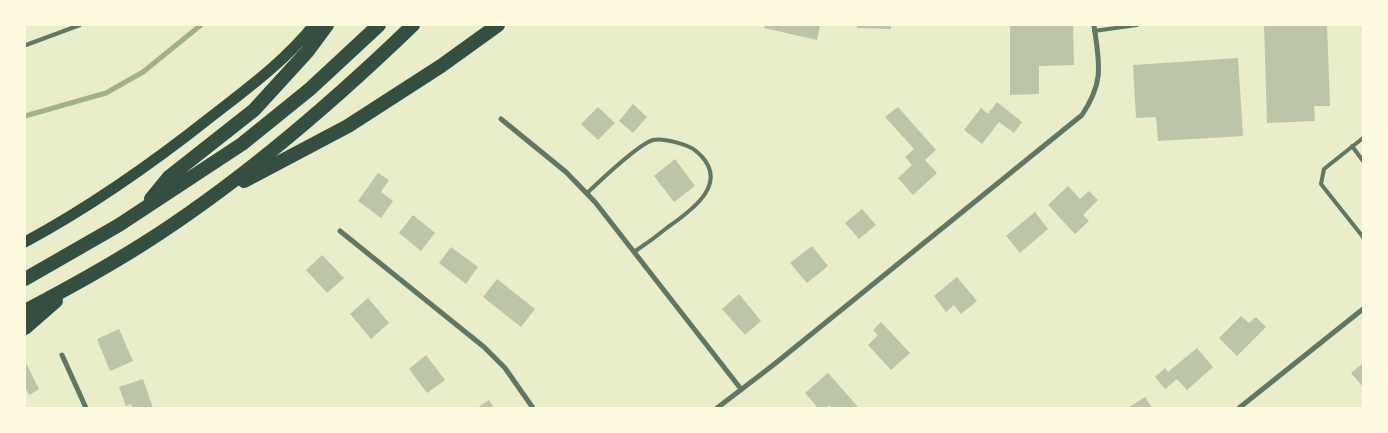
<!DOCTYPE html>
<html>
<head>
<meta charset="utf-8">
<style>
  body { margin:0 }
  #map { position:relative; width:1388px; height:433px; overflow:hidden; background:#e9edc9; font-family:"Golos Text",sans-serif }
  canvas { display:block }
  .frame { position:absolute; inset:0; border:26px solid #fefae0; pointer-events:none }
</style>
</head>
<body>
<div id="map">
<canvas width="1388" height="433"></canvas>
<div class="frame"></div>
</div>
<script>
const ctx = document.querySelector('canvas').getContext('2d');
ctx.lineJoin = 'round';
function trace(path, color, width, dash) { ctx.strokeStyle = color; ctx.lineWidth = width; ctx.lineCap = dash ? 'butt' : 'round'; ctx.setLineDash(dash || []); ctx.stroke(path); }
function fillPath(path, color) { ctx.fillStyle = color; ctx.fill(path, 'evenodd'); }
const stream = new Path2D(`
  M25,116l81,-23 37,-21 58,-47`);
const building = new Path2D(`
  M765,25h55l-3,15 -53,-12z
  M857,25h34v4l-34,-1z
  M1010,25h63l1,40 -35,1v28l-29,1z
  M1264,25h63l3,81h-16l1,15 -48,2z
  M1238,58l5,78 -85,5 -2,-24 -20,1 -3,-53z
  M997,102l25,20 -8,11 -15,-11 -17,22 -18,-14 17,-22 7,6z
  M633,104l14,13 -14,16 -14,-12z
  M598,107l17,16 -17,17 -17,-16z
  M898,107l38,43 -11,10 12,13 -24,22 -15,-17 14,-13 -7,-8 9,-8 -29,-32z
  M675,159l20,27 -21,16 -20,-26z
  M378,173l11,7 -8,12 12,9 -12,17 -23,-17z
  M1068,186l12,13 9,-8 9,9 -15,15 6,6 -14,13 -27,-29z
  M862,209l14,16 -17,14 -14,-16z
  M1035,212l13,17 -28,24 -14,-17z
  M413,215l22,18 -14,18 -22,-18z
  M812,246l16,20 -21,17 -17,-20z
  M451,247l27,20 -12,17 -27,-21z
  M322,255l22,23 -17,15 -21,-23z
  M957,277l20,24 -16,13 -7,-9 -8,7 -12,-16z
  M497,279l38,30 -14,18 -38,-30z
  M739,294l22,27 -16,14 -23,-26z
  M368,298l21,25 -18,16 -21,-25z
  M1241,316l8,7 7,-6 10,10 -29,29 -18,-18z
  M881,322l29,31 -19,17 -23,-25 10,-10 -5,-5z
  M119,329l14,32 -23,10 -13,-32z
  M1197,348l16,19 -26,23 -10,-11 -12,10 -10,-12 10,-9 3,4z
  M426,355l19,25 -18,13 -18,-24z
  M25,361l14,28 -10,6 -4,-8z
  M1363,363v24l-12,-14z
  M828,373l31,35h-27l-3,-3 -3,3h-8l-13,-15z
  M143,379l10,29h-21l-1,-4 -5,2 -7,-19z
  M1145,397l7,11h-24z
  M489,400l5,8h-17z`);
const service = new Path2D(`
  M1094,31l43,-6
  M26,45l54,-20
  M1363,138l-39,31 -3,15 42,53
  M1352,146l11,15
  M587,193c13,-12 51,-49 66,-53 10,-2 35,4 43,11 36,30 -2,58 -28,76 -11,9 -22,17 -34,25`);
const minor = new Path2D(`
  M501,119l65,53 29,30 146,187
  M340,231l144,116 21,21 28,40
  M62,355l24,53
  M717,408l55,-42 310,-251c23,-35 17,-51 12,-90
  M1239,408l124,-99`);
const primary = new Path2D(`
  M25,242c65,-35 129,-80 187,-126 36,-28 73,-55 102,-91`);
const motorway = new Path2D(`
  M244,181l104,-55 93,-60 57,-41
  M151,199l18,-22 85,-67 53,-58 20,-27
  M25,279l94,-54 123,-81 68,-55 69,-64
  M25,311c40,-21 80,-43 118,-67 98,-62 187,-139 270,-219
  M25,328l31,-27`);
trace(stream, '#a3b18a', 5);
fillPath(building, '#bcc5a7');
trace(service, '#617663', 4);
trace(minor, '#617663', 5);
trace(primary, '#344e41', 11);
trace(motorway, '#344e41', 14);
</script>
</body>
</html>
